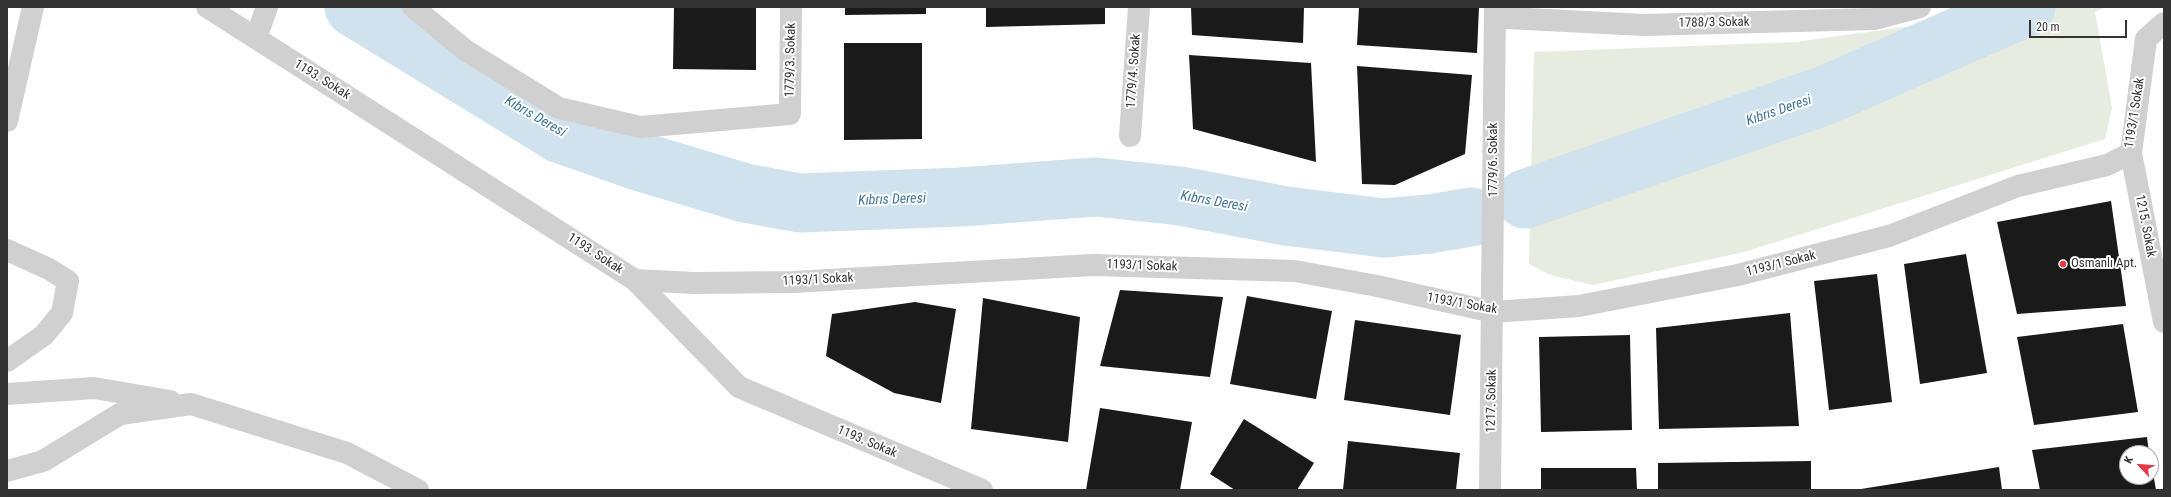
<!DOCTYPE html>
<html>
<head>
<meta charset="utf-8">
<style>
  body { margin:0 }
  #map { position:relative; width:2171px; height:497px; overflow:hidden; background:#fff; font-family:"Roboto Condensed",sans-serif }
  canvas { display:block }
  .frame { position:absolute; inset:0; border:8px solid #333; pointer-events:none }
  .north { position:absolute; left:2119px; top:445px; width:40px; height:40px; box-sizing:border-box; background:#fff; border:1px solid #adadad; border-radius:50%; rotate:296deg; font-size:11px; font-weight:700; line-height:16px; text-align:center; color:#333 }
  .north::after { content:''; display:block; margin:auto; width:14px; height:18px; background:#e63946; clip-path:polygon(50% 0,100% 100%,50% 72%,0 100%) }
  .scale { position:absolute; left:2029px; top:20px; width:98px; height:18px; box-sizing:border-box; border:2px solid #333; border-top:0; padding-left:5px; font-size:12px; line-height:14px; white-space:nowrap; color:#333; -webkit-text-stroke:3px #fff; paint-order:stroke }
</style>
</head>
<body>
<div id="map">
<canvas width="2171" height="497"></canvas>
<div class="frame"></div>
<div class="north">K</div>
<div class="scale">20 m</div>
</div>
<script>
const ctx = document.querySelector('canvas').getContext('2d');
ctx.lineJoin = 'round';
function fillPath(path, color) { ctx.fillStyle = color; ctx.fill(path, 'evenodd'); }
function trace(path, color, width, dash) { ctx.strokeStyle = color; ctx.lineWidth = width; ctx.lineCap = dash ? 'butt' : 'round'; ctx.setLineDash(dash || []); ctx.stroke(path); }
function label(font, color, halo, rows, align = 'center') {
  ctx.font = font + ' "Roboto Condensed",sans-serif'; ctx.lineWidth = 4; ctx.setLineDash([]); ctx.textBaseline = 'middle'; ctx.strokeStyle = halo; ctx.fillStyle = color; for (const [text, x, y, turn = 0] of rows) {
    ctx.save(); ctx.translate(x, y); ctx.rotate((+turn || 0) * Math.PI / 180); ctx.textAlign = isNaN(turn) ? turn : align; if (halo) ctx.strokeText(text, 0, 0); ctx.fillText(text, 0, 0); ctx.restore();
  }
}
const green = new Path2D(`
  M1997,7h108l-10,5 17,96 -7,31 -361,113 -151,33 -43,-10 -21,-11 5,-212 261,-10 161,-22z`);
const river = new Path2D(`
  M354,7l207,127 77,27 107,32 55,10 160,-6 136,-10 84,9 106,20 98,12 45,-4 42,-7
  M1525,199l301,-104 200,-88`);
const building = new Path2D(`
  M674,7h82v63l-83,-1z
  M845,7h81v7l-81,1z
  M986,7h119v17l-119,3z
  M1191,7h113l-1,36 -111,-8z
  M1359,7h120l-2,46 -120,-8z
  M844,43h78v96l-78,1z
  M1189,55l122,8 5,99 -123,-33z
  M1357,66l115,9 -7,79 -70,31 -33,-1z
  M2111,201l15,105 -109,8 -20,-92z
  M1966,254l21,119 -67,11 -16,-120z
  M1877,274l15,128 -63,8 -15,-129z
  M1120,290l103,7 -13,80 -110,-11z
  M1247,296l85,15 -16,88 -86,-15z
  M983,298l97,19 -12,125 -97,-13z
  M915,302l41,7 -15,94 -47,-10 -68,-37 6,-42z
  M1790,313l9,113 -140,3 -3,-101z
  M1355,320l106,15 -11,80 -106,-15z
  M2123,324l15,88 -104,13 -17,-88z
  M1630,335l2,95 -91,2 -2,-95z
  M1100,408l92,14 -12,68h-94z
  M1244,419l70,44 -17,27h-62l-25,-16z
  M2147,437l2,16h-22v24h24l1,-10 4,23h-116l-8,-40z
  M1348,441l112,12 -4,37h-113z
  M1811,461v29h-153v-27z
  M1999,467l3,23h-141v-1z
  M1541,468h95l1,22h-96z`);
const minor = new Path2D(`
  M413,7l52,43 94,58 81,19 150,-13 1,-107
  M1507,18l137,7 230,-6 46,-12
  M256,38l11,-31
  M7,121l26,-114
  M1130,136l9,-129
  M2131,153l33,169
  M7,250l42,19 19,12 -6,32 -18,22 -37,26
  M635,280l59,3 99,-1 300,-17 202,6 82,15 116,26 86,-6 159,-31 151,-39 129,-50 89,-21 24,-12 15,-114 18,-16
  M7,394l87,-6 76,13
  M7,471l36,-10 77,-47 71,-10 156,49 71,37
  M1490,490l5,-483`);
const tertiary = new Path2D(`
  M207,7l428,273 104,107 243,103`);
const markers = [
  [2063,264,4,"#e63946"]
];
const streetNames = [
  ["1788/3 Sokak",1714,23,-1],
  ["1779/3. Sokak",791,60,-89],
  ["1779/4. Sokak",1134,71,-86],
  ["1193. Sokak",322,80,32],
  ["1193/1 Sokak",2135,113,-81],
  ["1779/6. Sokak",1494,160,-90],
  ["1215. Sokak",2145,226,79],
  ["1193. Sokak",595,254,33],
  ["1193/1 Sokak",1781,264,-14],
  ["1193/1 Sokak",1142,266,2],
  ["1193/1 Sokak",818,280,-3],
  ["1193/1 Sokak",1462,304,10],
  ["1217. Sokak",1492,401,-89],
  ["1193. Sokak",867,442,23]
];
const poiNames = [
  ["Osmanlı Apt.",2071,264]
];
const waterNames = [
  ["Kıbrıs Deresi",1779,111,-19],
  ["Kıbrıs Deresi",535,117,30],
  ["Kıbrıs Deresi",892,200,-2],
  ["Kıbrıs Deresi",1214,202,10]
];
fillPath(green, '#e6ecdf');
trace(river, '#cfe2ee', 59);
fillPath(building, '#1a1a1a');
trace(minor, '#d0d0d0', 22);
trace(tertiary, '#d0d0d0', 22);
for (const [x, y, r, color] of markers) { const dot = new Path2D(); dot.arc(x, y, r, 0, 2 * Math.PI); ctx.fillStyle = color; ctx.fill(dot); trace(dot, '#fff', 1.5); }
label('13px', '#333', '#fff', streetNames);
label('13px', '#333', '#fff', poiNames, 'left');
label('italic 14px', '#3f7597', '#fff', waterNames);
</script>
</body>
</html>
